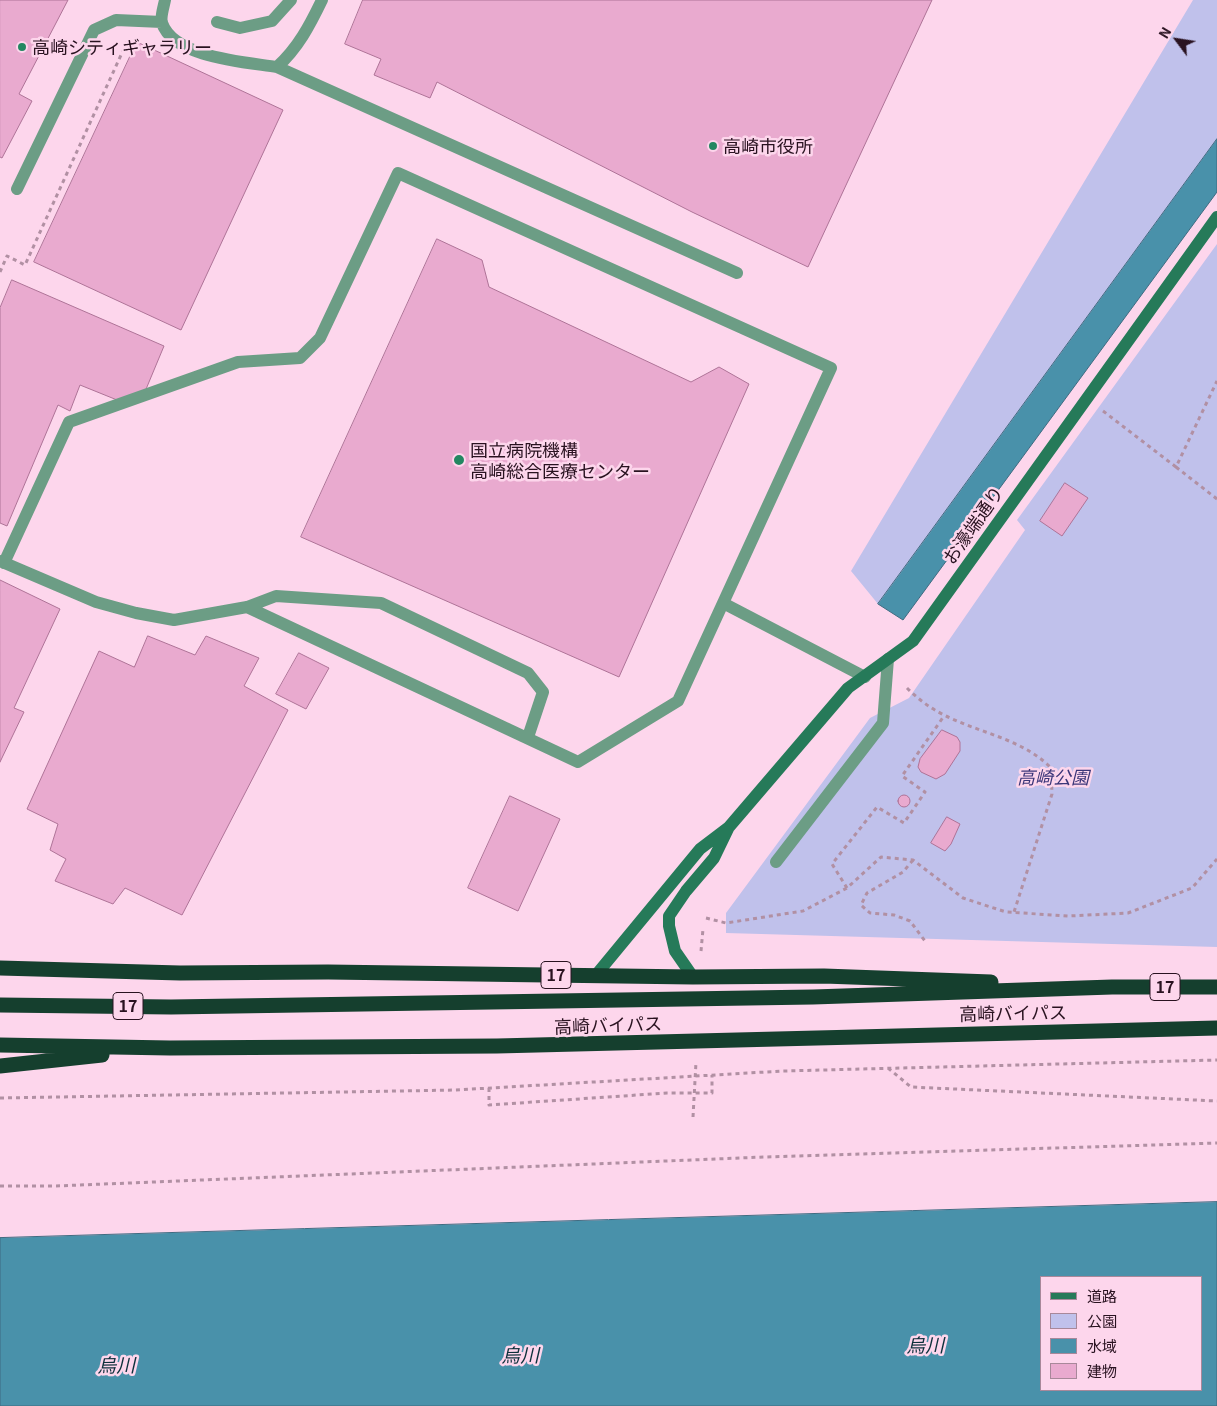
<!DOCTYPE html>
<html>
<head>
<meta charset="utf-8">
<style>
  body { margin:0 }
  #map { position:relative; width:1217px; height:1406px; overflow:hidden; background:#fdd6ec; font-family:Georgia,"Noto Sans JP",serif }
  canvas { display:block }
  .legend { position:absolute; left:1040px; top:1276px; width:162px; height:115px; box-sizing:border-box; background:#fdd6ec; border:1px solid #a8889a; margin:0; padding:6px 9px; list-style:none; font-size:15px; color:#291220 }
  .legend li { display:flex; align-items:center; gap:10px; height:25px }
  .legend b { width:25px; border:1px solid #a8889a }
  .north { position:absolute; left:1152px; top:15px; width:50px; height:50px; -webkit-text-stroke:4px #fdd6ec; paint-order:stroke; rotate:301deg; font-size:14px; font-weight:700; line-height:20px; text-align:center; color:#291220 }
  .north::after { content:''; display:block; margin:auto; width:18px; height:22px; background:#291220; clip-path:polygon(50% 0,100% 100%,50% 72%,0 100%) }
</style>
</head>
<body>
<div id="map">
<canvas width="1217" height="1406"></canvas>
<ul class="legend">
<li><b style="height:6px;background:#267a59"></b>道路</li>
<li><b style="height:14px;background:#c0c1eb"></b>公園</li>
<li><b style="height:14px;background:#4991aa"></b>水域</li>
<li><b style="height:14px;background:#e9aacf"></b>建物</li>
</ul>
<div class="north">N</div>
</div>
<script>
const ctx = document.querySelector('canvas').getContext('2d');
ctx.lineJoin = 'round';
function fillPath(path, color) { ctx.fillStyle = color; ctx.fill(path, 'evenodd'); }
function trace(path, color, width, dash) { ctx.strokeStyle = color; ctx.lineWidth = width; ctx.lineCap = dash ? 'butt' : 'round'; ctx.setLineDash(dash || []); ctx.stroke(path); }
function label(font, color, halo, rows, align = 'center') {
  ctx.font = font + ' Georgia,"Noto Sans JP",serif'; ctx.lineWidth = 5; ctx.setLineDash([]); ctx.textBaseline = 'middle'; ctx.strokeStyle = halo; ctx.fillStyle = color; for (const [text, x, y, turn = 0] of rows) {
    ctx.save(); ctx.translate(x, y); ctx.rotate((+turn || 0) * Math.PI / 180); ctx.textAlign = isNaN(turn) ? turn : align; if (halo) ctx.strokeText(text, 0, 0); ctx.fillText(text, 0, 0); ctx.restore();
  }
}
const green = new Path2D(`
  M1193,0h24v139l-339,465 -27,-33z
  M1217,244v703l-491,-14v-20l144,-195 39,-20 116,-168 -8,-10z`);
const water = new Path2D(`
  M1217,139v53l-314,428 -25,-16z
  M1217,1202v204h-1217v-168zM1201,1277v113h-160v-113z`);
const building = new Path2D(`
  M0,0h68l-49,94 13,7 -30,57 -2,-1z
  M363,0h569l-124,267 -116,-55 -255,-130 -7,16 -56,-23 7,-16 -36,-15z
  M137,42l146,68 -102,220 -147,-68z
  M437,239l45,21 7,27 202,95 28,-15 30,17 -130,293 -318,-140z
  M12,280l152,66 -20,48 -17,10 -47,-19 -10,26 -12,-6 -51,121 -7,-3v-215z
  M1065,483l23,15 -26,38 -22,-15z
  M0,580l60,29 -46,99 10,4 -24,50z
  M148,636l47,19 11,-19 53,22 -15,28 44,24 -106,205 -57,-27 -12,16 -58,-23 11,-22 -16,-9 8,-26 -31,-15 72,-158 35,16z
  M299,653l30,15 -23,41 -30,-15z
  M942,730l15,7 3,5v9l-15,23 -9,5 -15,-7 -3,-5 2,-8z
  M898 801a6 6 0 1 1 12 0a6 6 0 1 1-12 0Z
  M510,796l50,23 -42,92 -50,-23z
  M947,817l13,7 -9,20 -6,7 -14,-8z`);
const path = new Path2D(`
  M0,272l7,-16 18,9 102,-223
  M1103,411l73,56 41,-86
  M1176,467l41,32
  M907,688c11,11 23,20 37,27 35,18 79,24 107,53l1,26 -38,118
  M913,860l-10,12 -36,21 -6,12 9,8 24,2 16,6 15,20
  M847,888l-15,-24 45,-57 27,16 21,-31 -23,-16 42,-60
  M706,918l20,5 77,-12 44,-23 34,-31 32,3 50,38 43,14 63,4 59,-3 64,-25 25,-29
  M701,951l2,-22
  M888,1068l23,19 306,14
  M489,1088v17l178,-12h45v-18
  M0,1098l456,-8 327,-19 434,-11
  M693,1117l3,-55
  M0,1186h56l708,-29 453,-14`);
const lane = new Path2D(`
  M165,0c-1,6 -5,17 -3,23 12,35 84,39 115,44 21,-19 33,-42 45,-67
  M217,22l23,6 32,-7 19,-21
  M277,67l460,206
  M17,189l77,-159 22,-10 46,2
  M0,561l96,41 40,11 38,7 73,-13 29,-11 105,7 147,70 15,19 -15,45
  M4,563l65,-141 169,-60 62,-4 20,-20 78,-165 433,195 -153,333 -100,61 -331,-155
  M723,603l142,74
  M776,862l107,-139 5,-64`);
const secondary = new Path2D(`
  M596,975l104,-126 29,-22 119,-139 65,-47 304,-424
  M693,977l-18,-26 -6,-25v-10l17,-25 28,-33 14,-29`);
const highway = new Path2D(`
  M0,968l180,5 148,-1 365,5 131,-1 167,6
  M0,1005l171,2 642,-10 299,-10h105
  M0,1045l170,3 327,-2 720,-18
  M0,1066l102,-11`);
const markers = [
  [22,47,5,"#238761"],
  [713,146,5,"#238761"],
  [459,460,6,"#238761"]
];
const shields = [
  [556,975,30],
  [1165,987,30],
  [128,1006,30]
];
const shieldNames = [
  ["17",556,975],
  ["17",1165,987],
  ["17",128,1006]
];
const poiNames = [
  ["高崎シティギャラリー",32,47],
  ["高崎市役所",723,146],
  ["国立病院機構",470,450],
  ["高崎総合医療センター",470,471]
];
const streetNames = [
  ["お濠端通り",973,525,-55],
  ["高崎バイパス",1013,1013,-1],
  ["高崎バイパス",608,1025,-2]
];
const parkNames = [
  ["高崎公園",1053,777]
];
const waterNames = [
  ["烏川",925,1345,-1],
  ["烏川",520,1355,-1],
  ["烏川",116,1365,-1]
];
fillPath(green, '#c0c1eb');
fillPath(water, '#4991aa');
trace(water, '#3f6b81', 1);
fillPath(building, '#e9aacf');
trace(building, '#ae7397', 1);
trace(path, '#b190a3', 3, [4, 4]);
trace(lane, '#6c9d85', 12);
trace(secondary, '#267a59', 12);
trace(highway, '#153f2e', 15);
for (const [x, y, r, color] of markers) { const dot = new Path2D(); dot.arc(x, y, r, 0, 2 * Math.PI); ctx.fillStyle = color; ctx.fill(dot); trace(dot, '#fdd6ec', 2); }
for (const [x, y, w] of shields) { const box = new Path2D(); box.roundRect(x - w / 2, y - 13.5, w, 27, 4); ctx.fillStyle = '#fdd6ec'; ctx.fill(box); trace(box, '#291220', 1); }
label('bold 16px', '#291220', null, shieldNames);
label('18px', '#291220', '#fdd6ec', poiNames, 'left');
label('18px', '#291220', '#fdd6ec', streetNames);
label('italic 18px', '#3b3679', '#fdd6ec', parkNames);
label('italic 19px', '#0d303b', '#fdd6ec', waterNames);
</script>
</body>
</html>
